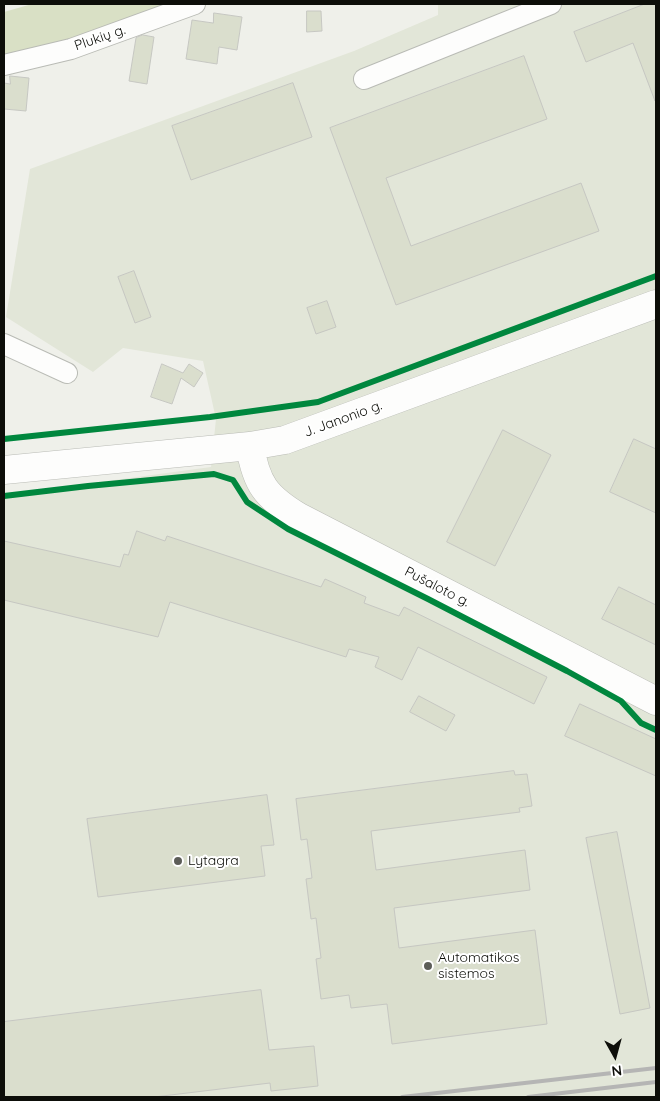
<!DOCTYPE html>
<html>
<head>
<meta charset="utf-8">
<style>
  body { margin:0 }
  #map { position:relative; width:660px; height:1101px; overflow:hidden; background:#eff0ea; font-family:Quicksand,sans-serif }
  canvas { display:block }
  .frame { position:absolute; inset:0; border:5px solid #0d0e09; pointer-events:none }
  .north { position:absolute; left:590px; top:1031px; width:50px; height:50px; -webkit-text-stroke:4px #fff; paint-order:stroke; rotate:173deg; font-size:14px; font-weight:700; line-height:20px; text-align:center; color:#0d0e09 }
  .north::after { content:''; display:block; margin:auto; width:18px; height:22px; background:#0d0e09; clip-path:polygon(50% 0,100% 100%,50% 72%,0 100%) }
</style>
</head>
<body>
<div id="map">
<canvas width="660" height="1101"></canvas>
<div class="frame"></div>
<div class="north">N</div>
</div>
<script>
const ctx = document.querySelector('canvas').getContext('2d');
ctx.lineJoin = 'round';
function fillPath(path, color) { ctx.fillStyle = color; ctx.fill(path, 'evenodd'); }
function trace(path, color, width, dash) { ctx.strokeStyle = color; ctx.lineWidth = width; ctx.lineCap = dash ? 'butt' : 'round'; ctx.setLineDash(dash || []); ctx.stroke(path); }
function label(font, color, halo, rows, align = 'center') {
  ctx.font = font + ' Quicksand,sans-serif'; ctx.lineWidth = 4; ctx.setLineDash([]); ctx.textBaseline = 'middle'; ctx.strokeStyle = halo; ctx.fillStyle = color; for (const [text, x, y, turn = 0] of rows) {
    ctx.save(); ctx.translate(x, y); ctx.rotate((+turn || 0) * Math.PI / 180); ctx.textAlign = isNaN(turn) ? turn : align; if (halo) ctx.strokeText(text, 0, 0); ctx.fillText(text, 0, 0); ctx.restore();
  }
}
const built = new Path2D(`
  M438,4h218v1093h-652v-602l207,-28 5,-48 -13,-58 -80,-13 -30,24 -87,-55 24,-148 324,-118 84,-36z`);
const green = new Path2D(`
  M32,4h145l-34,13 -139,42v-47z`);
const building = new Path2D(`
  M645,4h11l-1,97 -22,-58 -47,19 -12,-30z
  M307,11h14l1,20 -15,1z
  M214,13l28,4 -5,33 -18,-3 -2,17 -31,-5 6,-39 21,3z
  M143,35l11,2 -7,47 -18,-3 7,-43z
  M524,56l23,63 -161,59 25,68 170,-63 18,48 -203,74 -66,-177z
  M10,76l19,2 -3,33 -22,-2v-26l6,1z
  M293,83l19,54 -121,43 -19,-54z
  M134,271l17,46 -16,6 -17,-46z
  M327,301l9,26 -20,7 -9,-26z
  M162,364l21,9 6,-9 14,9 -9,14 -13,-9 -9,26 -21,-7z
  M503,430l48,25 -56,111 -48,-24z
  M634,439l22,10v64l-46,-21z
  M137,531l28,10 2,-5 154,51 4,-8 41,18 -2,6 35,13 5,-9 143,70 -13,27 -116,-57 -16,33 -27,-13 4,-10 -30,-8 -3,8 -176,-55 -12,35 -154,-37v-59l116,26 4,-13 4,1z
  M619,587l37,18v40l-54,-26z
  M419,696l36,19 -9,16 -36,-19z
  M580,704l76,35v37l-91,-40z
  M514,771l1,4 12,-1 5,32 -13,2 1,4 -149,19 5,39 149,-20 5,40 -136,18 5,40 136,-18 12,94 -155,20 -5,-40 -36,4 -2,-13 -28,4 -5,-40 5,-1 -5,-40 -5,1 -5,-40 6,-1 -5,-39 -6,1 -5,-41z
  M267,795l7,50 -13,1 4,30 -167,21 -11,-78z
  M617,832l33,176 -30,6 -34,-176z
  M261,990l8,60 45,-4 4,40 -47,5 -1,-8 -116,14h-150v-75z`);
const minor = new Path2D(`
  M4,65l67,-16 124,-45
  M364,79l187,-75
  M4,344l63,29`);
const secondary = new Path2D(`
  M250,446c6,38 16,51 49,71l357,184
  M4,470l246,-24 35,-6 371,-136`);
const rail = new Path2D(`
  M402,1097l254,-29
  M528,1097l128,-15`);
const cycleway = new Path2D(`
  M4,439l206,-22 108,-15 338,-126
  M4,496l84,-10 126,-12 19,6 14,22 41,27 140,70 139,72 54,30 20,22 15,7`);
const markers = [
  [178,861,5,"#5c5d58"],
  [428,966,5,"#5c5d58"]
];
const streetNames = [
  ["Plukių g.",100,38,-19],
  ["J. Janonio g.",343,419,-20],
  ["Pušaloto g.",437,587,27]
];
const poiNames = [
  ["Lytagra",188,861],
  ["Automatikos",438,958],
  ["sistemos",438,974]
];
fillPath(built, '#e2e6d8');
fillPath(green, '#d9e0c5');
fillPath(building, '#dadecd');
trace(building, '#c6c7c2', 1);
trace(minor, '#b9bbb5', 22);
trace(secondary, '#b9bbb5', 29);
trace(minor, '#fdfdfc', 20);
trace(secondary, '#fdfdfc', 28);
trace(rail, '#b5b5b4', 4);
trace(cycleway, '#00873e', 6);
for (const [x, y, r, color] of markers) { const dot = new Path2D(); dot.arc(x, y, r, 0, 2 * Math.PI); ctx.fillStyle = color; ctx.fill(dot); trace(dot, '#fff', 2); }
label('14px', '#0d0e09', '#fff', streetNames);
label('14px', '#0d0e09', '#fff', poiNames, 'left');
</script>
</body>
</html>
